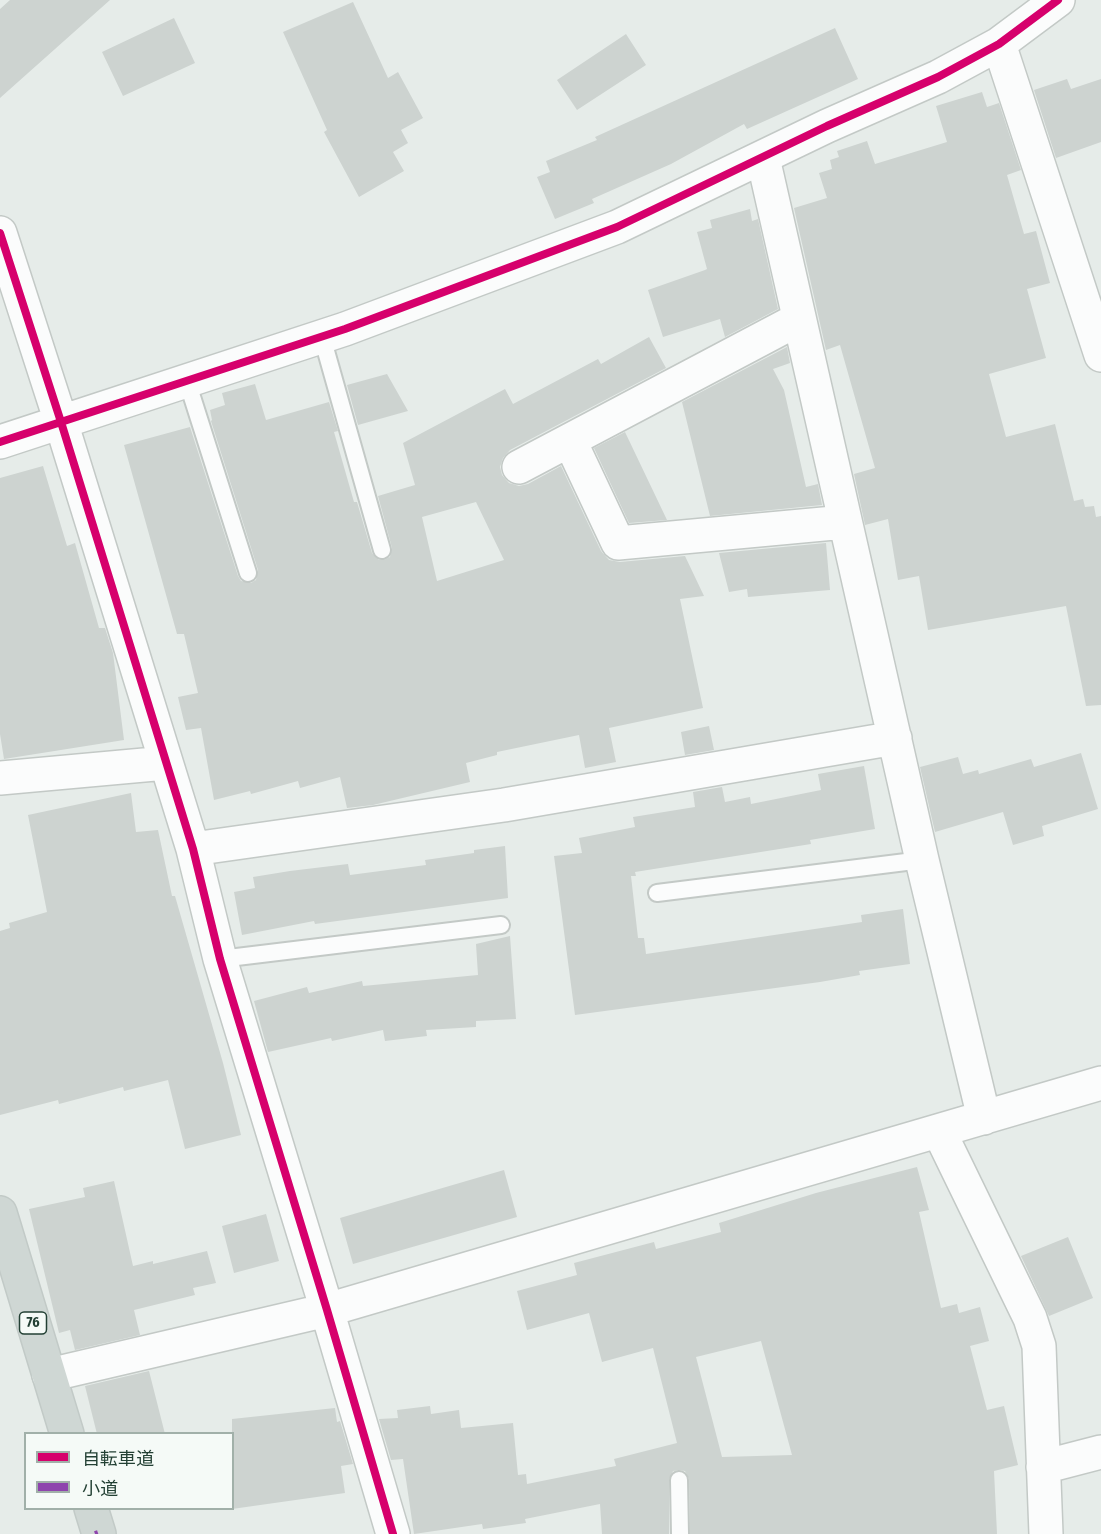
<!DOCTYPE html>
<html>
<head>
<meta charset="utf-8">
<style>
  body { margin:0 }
  #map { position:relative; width:1101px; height:1534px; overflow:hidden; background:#e6ece9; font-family:"Fira Sans Condensed","Noto Sans JP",sans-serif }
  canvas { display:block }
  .legend { position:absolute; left:24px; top:1432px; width:210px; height:78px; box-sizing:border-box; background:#f5faf7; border:2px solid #a1b0a9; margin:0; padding:8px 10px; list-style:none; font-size:18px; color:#234034 }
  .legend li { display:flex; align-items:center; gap:12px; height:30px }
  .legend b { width:30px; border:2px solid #a1b0a9 }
</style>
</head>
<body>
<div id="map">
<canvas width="1101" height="1534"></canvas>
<ul class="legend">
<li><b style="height:8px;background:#d6006c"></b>自転車道</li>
<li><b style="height:8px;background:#8e44ad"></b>小道</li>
</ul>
</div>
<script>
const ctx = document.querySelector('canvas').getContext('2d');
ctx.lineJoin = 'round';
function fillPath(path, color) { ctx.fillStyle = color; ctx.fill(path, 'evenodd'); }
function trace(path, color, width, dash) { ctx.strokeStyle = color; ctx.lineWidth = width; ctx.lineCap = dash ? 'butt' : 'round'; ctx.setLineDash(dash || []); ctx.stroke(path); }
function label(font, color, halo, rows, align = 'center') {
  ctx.font = font + ' "Fira Sans Condensed",sans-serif'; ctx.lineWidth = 5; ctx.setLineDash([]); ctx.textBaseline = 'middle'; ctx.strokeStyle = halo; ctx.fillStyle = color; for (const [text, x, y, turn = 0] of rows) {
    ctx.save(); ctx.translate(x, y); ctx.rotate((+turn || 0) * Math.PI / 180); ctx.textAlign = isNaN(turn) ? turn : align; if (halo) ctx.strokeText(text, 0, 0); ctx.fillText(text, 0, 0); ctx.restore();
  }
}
const building = new Path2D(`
  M10,0h100l-110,98v-89z
  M353,2l35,76 10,-6 25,46 -22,12 7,13 -15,9 11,19 -45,26 -35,-65 3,-2 -44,-98z
  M174,18l21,45 -72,33 -21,-44z
  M835,28l23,51 -111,50 -3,-5 -73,40 -79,35 2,4 -39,16 -18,-42 13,-5 -4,-11 51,-21 -2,-3z
  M626,34l20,31 -69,45 -20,-30z
  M1067,79l4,10 30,-10v63l-45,16 -22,-68z
  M982,92l5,15 12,-4 22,67 -14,5 17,59 12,-3 14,52 -23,6 19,69 -57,16 17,63 49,-13 19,77 9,-2 2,8 9,-1 2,11 5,-1v189l-15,1 -20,-100 -138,24 -9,-54 -21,4 -10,-61 -23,6 -11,-51 21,-6 -35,-123 -14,5 -32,-142 33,-10 -8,-25 13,-4 -2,-9 9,-3 -2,-6 30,-10 8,23 72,-22 -11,-36z
  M750,209l2,12 6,-2 20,90 -53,28 -5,-18 -57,18 -15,-47 57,-20 2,-1 -10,-37 15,-4 -2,-8z
  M649,337l17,31 -156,82 -7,8 -3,9 2,8 7,8 10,3 9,-2 33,-18 40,85 8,9 11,2 65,-6 19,40 -24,3 23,109 -94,20 7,34 -31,6 -6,-33 -82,17v3l-31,8 4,19 -97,23 -26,3 -7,-31 -40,11 -2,-7 -47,13 -1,-3 -36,9 -13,-72 -15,2 -8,-33 20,-4 -14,-59h-7l-53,-189 66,-18 48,149 3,5 10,2 5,-3 2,-10 -47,-149 1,-1 -2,-10 15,-5 -3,-12 33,-9 11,36 63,-18 9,29 -4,1 20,70h3l15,51 7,7h5l6,-3 2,-9 -14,-52 37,-11 -12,-42 102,-54 8,15 85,-45 3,5zM476,502l28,58 -67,21 -15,-64z
  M787,347l3,16 -17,6 11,21 22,97 12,-3 4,21 -112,11 -28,-114z
  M387,374l21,37 -50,14 -11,-40z
  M625,432l42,88 -38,3 -35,-75z
  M43,466l24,80 8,-3 24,85h6l8,25 11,87 -120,19 -4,-25v-256z
  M826,543l4,47 -82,7 -1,-8 -18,3 -10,-39z
  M709,726l5,24 -29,5 -4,-23z
  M1081,753l17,56 -56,17 2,10 -31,9 -10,-33 -68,20 -15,-65 38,-10 5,17 15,-4 1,4 52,-15 3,8z
  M864,766l11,63 -65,11 1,4 -176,28 1,4h-5l7,62h6l2,16 216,-32 -1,-7 42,-6 7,55 -51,7 1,4 -40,7 -245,33 -21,-159 28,-3 -3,-15 56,-11 -2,-10 62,-10 -2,-15 29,-5 3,15 25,-5 1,7 70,-14 -3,-16z
  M131,793l5,39 22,-2 14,66h3l48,167 18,72 -56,14 -17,-69 -44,11 -1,-4 -64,17 -1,-4 -58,15v-184l10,-3 -1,-5 38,-11 -19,-97z
  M505,846l3,52 -193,26 -1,-3 -72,14 -8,-43 21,-4 -2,-11 37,-6 58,-7 2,11 76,-10 -1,-5 49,-7v-3z
  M510,936l6,83 -40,2v6l-50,3 1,6 -42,5 -2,-11 -51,11 -1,-3 -63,14 -14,-51 53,-14 2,6 53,-12 1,5 115,-11 -2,-31z
  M917,1167l12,43 -10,2 22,96 16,-4 2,9 21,-6 9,34 -19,5 17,64 17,-4 14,59 -24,6 3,63h-307l-1,-55 -4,-8 -6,-1 -6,1 -4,9v54h-67l-2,-30 -75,15 1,4 -43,6 -1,-5 -68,10 -11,-75 -12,1 -12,-41 19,-1 -1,-8 33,-4 1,8 28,-4 2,18 52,-5 5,52 8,-1 1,10 89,-18 -2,-7 63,-16 -24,-95 -51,14 -13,-49 -62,17 -10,-39 60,-16 -3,-12 80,-21 2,7 65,-17 -2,-9 97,-30zM761,1341l31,114 -70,2 -26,-100z
  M504,1170l13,47 -164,47 -13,-46z
  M114,1181l19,85 20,-5v3l54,-13 9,32 -23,5 2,7 -61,15 6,25 -65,15 -5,-20 -11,3 -30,-124 56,-12 -2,-9z
  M266,1214l13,47 -45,12 -12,-47z
  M1068,1237l25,61 -44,18 -28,-60z
  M149,1371l16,63h-68l-12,-48z
  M335,1408l2,14 3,-1 13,43 -12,2 4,27 -113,16v-90z`);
const lane = new Path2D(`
  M322,337l60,213
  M187,381l61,192
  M657,893l265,-33
  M220,959l281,-34
  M679,1480l1,54`);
const street = new Path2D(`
  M999,44l102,311
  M763,158l159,702 62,258
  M0,233l61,189 132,427 27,110 107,351 66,224
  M570,441l48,102 227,-21
  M0,442l345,-113 272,-102 210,-101 111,-49 61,-33 59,-44
  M519,467l280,-148
  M0,778l166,-15
  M193,849l311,-44 391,-67
  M939,1131l91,187 9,28 7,188
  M49,1375l278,-65 774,-227
  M1043,1467l58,-15`);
const primary = new Path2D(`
  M0,1213l67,221
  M91,1508l8,26`);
const quiet = new Path2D(`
  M95,1534l3,-1`);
const cycleway = new Path2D(`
  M0,233l61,189 132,427 27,110 107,351 66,224
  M0,442l345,-113 272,-102 210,-101 111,-49 61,-33 59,-44`);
const shields = [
  [33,1323,27]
];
const shieldNames = [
  ["76",33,1323]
];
fillPath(building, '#cdd3d0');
trace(lane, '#c3c9c6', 20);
trace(street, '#c3c9c6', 36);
trace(primary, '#c2cac7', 36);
trace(lane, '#fbfcfc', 16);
trace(street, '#fbfcfc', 33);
trace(primary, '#cfd7d4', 33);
trace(quiet, '#8e44ad', 6, [12, 6]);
trace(cycleway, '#d6006c', 8);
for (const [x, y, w] of shields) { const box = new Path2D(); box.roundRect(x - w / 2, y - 11, w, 22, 4.5); ctx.fillStyle = '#f5faf7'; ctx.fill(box); trace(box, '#234034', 1.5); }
label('bold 14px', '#234034', null, shieldNames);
</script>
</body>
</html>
